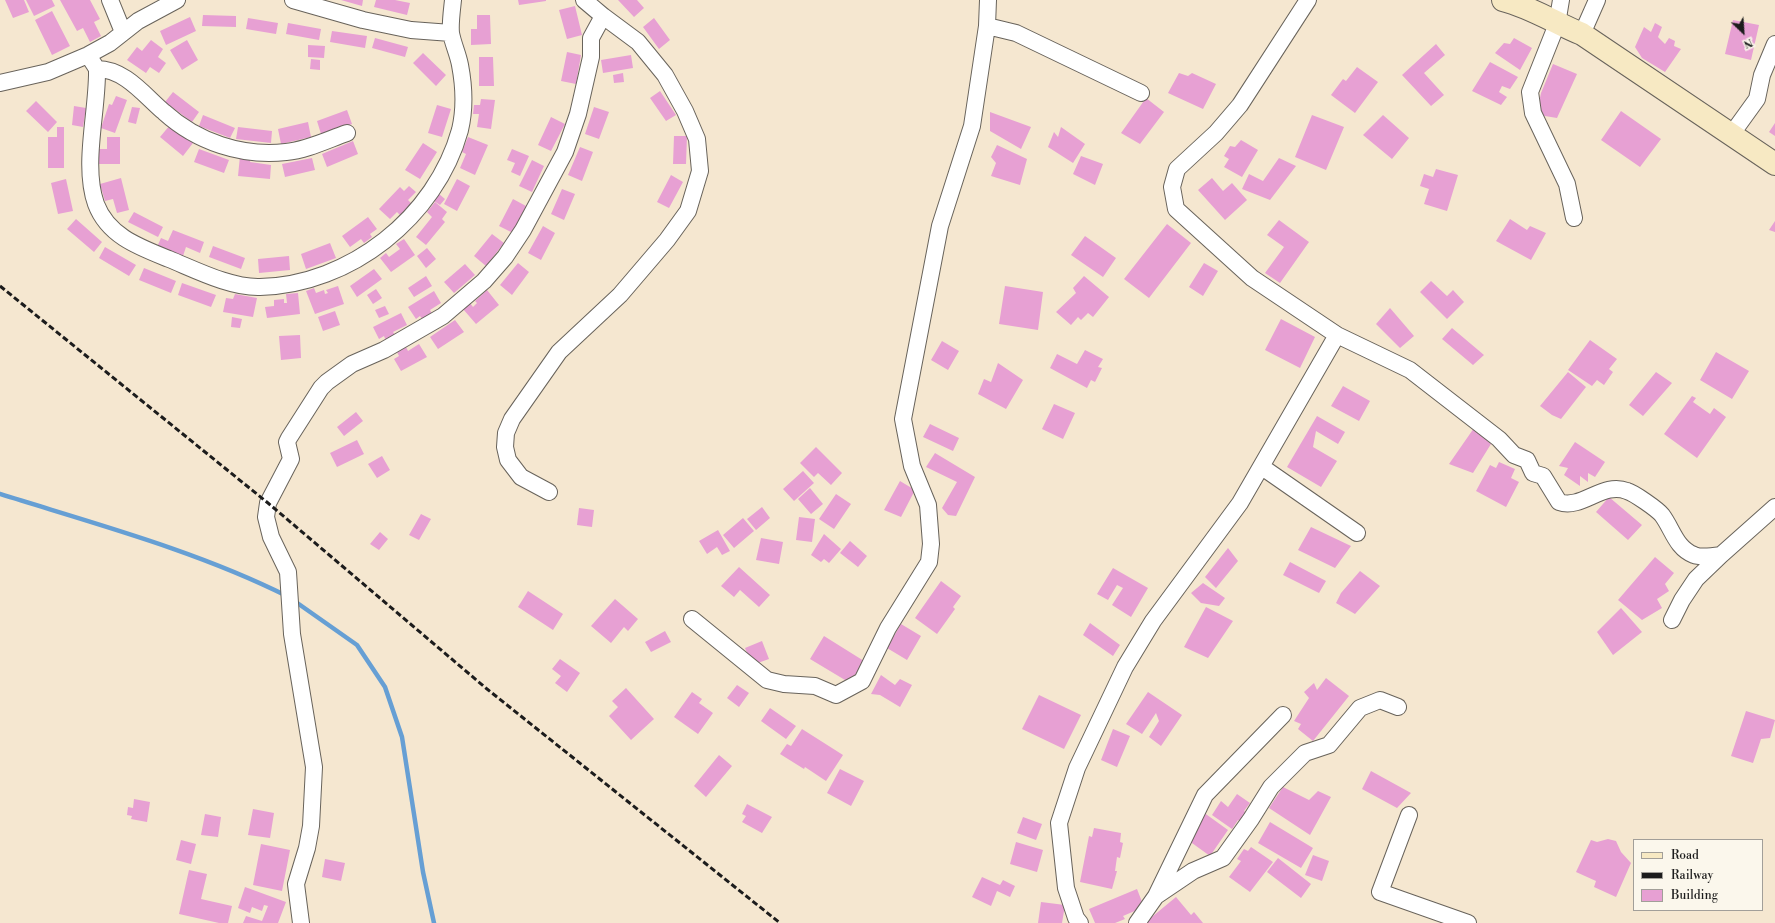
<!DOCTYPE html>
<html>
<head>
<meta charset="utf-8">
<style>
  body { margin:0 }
  #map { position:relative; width:1775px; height:923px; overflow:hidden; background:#f5e7d0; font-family:"Libre Bodoni",serif }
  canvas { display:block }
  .legend { position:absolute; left:1633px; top:839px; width:130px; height:72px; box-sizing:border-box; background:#fbf7ec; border:1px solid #a29f99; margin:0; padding:5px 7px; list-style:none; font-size:12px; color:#1c1c1c }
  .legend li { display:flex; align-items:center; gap:8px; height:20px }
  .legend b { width:20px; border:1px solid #a29f99 }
  .north { position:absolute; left:1723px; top:12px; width:40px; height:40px; -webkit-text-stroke:3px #fbf7ec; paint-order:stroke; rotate:155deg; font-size:11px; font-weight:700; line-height:16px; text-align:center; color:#1c1c1c }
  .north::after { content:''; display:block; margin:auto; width:14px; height:18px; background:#1c1c1c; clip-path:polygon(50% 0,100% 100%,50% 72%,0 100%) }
</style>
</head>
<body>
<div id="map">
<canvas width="1775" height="923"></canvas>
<ul class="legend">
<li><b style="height:5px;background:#f7e9c3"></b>Road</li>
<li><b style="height:5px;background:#1c1c1c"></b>Railway</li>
<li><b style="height:11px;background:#e7a0d3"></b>Building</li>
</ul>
<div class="north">N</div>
</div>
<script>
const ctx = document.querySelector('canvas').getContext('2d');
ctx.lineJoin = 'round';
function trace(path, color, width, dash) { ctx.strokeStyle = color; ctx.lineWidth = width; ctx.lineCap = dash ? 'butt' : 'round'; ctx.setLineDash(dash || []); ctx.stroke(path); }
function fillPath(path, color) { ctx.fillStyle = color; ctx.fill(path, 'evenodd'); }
const stream = new Path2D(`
  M0,494c96,30 197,57 287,102
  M293,600l64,45 28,42 17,50 21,135 11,51`);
const building = new Path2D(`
  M5,0h19l5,12 -16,6z
  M26,0h26l3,6 -21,10z
  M60,0h30l10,19 -6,3 7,14 -11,6 -7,-14 -6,3z
  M341,0h22l-1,6z
  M376,0h19l15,3 -3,12 -33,-8z
  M518,0h28v1l-27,4z
  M618,0h19l7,8 -10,9z
  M575,6l7,29 -15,4 -8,-29z
  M52,11l18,35 -18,9 -17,-35z
  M203,15l33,1v11l-34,-1z
  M477,15h13l1,29 -20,1v-16h6z
  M190,17l6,14 -30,14 -6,-14z
  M248,18l30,5 -2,11 -30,-5z
  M654,18l16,22 -11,9 -16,-22z
  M1733,20l26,5 -8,35 -26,-6z
  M288,23l33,6 -2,11 -33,-6z
  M1655,23l7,4 -4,10 7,7 4,-6 6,3 -1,5 7,3 -16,23 -23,-14 -7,-11 9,-20 7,5z
  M332,31l35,5 -2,12 -35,-6z
  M375,38l33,9 -3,10 -33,-9z
  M1514,38l18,10 -12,22 -25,-17 9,-10 6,1z
  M151,40l12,9 -5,8 8,6 -7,10 -9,-6 -4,6 -19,-13 10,-13 5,4z
  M187,40l11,20 -16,10 -12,-20z
  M1436,44l9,11 -21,18 20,22 -13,11 -29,-31z
  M308,45l17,1 -1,12 -16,-1z
  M567,52l14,3 -5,29 -15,-3z
  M423,53l23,22 -10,11 -23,-23z
  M631,55l2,13 -30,5 -2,-13z
  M479,57h14l1,29h-15z
  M311,59l9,1v10l-10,-1z
  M1490,62l28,15 -8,12 -8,-3 -3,6 8,5 -6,8 -29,-14z
  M1553,64l24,10 -20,44 -18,-3 -1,-8 3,-14z
  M1357,67l21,15 -23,31 -24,-18 12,-16 3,2z
  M623,73l1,9 -10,1 -1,-8z
  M1179,73l9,3 4,-3 24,11 -13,25 -35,-16z
  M660,91l16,24 -10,6 -16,-23z
  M173,92l26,20 -7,10 -27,-20z
  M116,96l11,4 -12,33 -14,-5 8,-24 3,1z
  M1146,98l18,14 -24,32 -19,-11z
  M481,99l14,1 -4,29 -14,-2 2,-13h-6l1,-9h6z
  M36,101l21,21 -9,10 -22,-21z
  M437,105l14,4 -9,28 -14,-4z
  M74,106l12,2 -3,19 -11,-2z
  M132,107l8,1 -4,16 -8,-2z
  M594,107l15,5 -10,27 -14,-5z
  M347,110l5,14 -31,10 -4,-13z
  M1621,111l40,28 -21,28 -39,-27z
  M990,112l41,15 -10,22 -31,-18z
  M203,115l32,13 -5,10 -31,-12z
  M1312,115l32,12 -18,43 -31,-13z
  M1383,115l26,23 -17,21 -29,-24z
  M551,117l14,7 -14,27 -13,-6z
  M308,122l3,15 -30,7 -3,-15z
  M1775,123v13l-6,-4z
  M170,125l23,18 -10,13 -23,-19z
  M57,127h7v41h-16v-31h9z
  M238,127l34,4 -1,12 -35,-4z
  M1061,127l24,17 -12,19 -25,-16 6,-15 4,5z
  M674,136h13l-1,28h-13z
  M107,137h13v27h-21v-15h8z
  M468,137l20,8 -13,30 -15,-7 6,-14 -4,-2z
  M1241,140l17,10 -16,27 -18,-10 5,-8 -5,-3 6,-10 5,1z
  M353,141l5,13 -31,13 -5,-13z
  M423,143l14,9 -17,27 -15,-9z
  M997,145l30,14 -7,26 -29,-9 5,-13 -5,-6z
  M580,147l13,5 -11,29 -14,-6z
  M199,149l30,11 -5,13 -30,-11z
  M512,149l17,7 -9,20 -9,-4 4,-9 -8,-3z
  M240,156l11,1 -1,5 21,3 -1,14 -32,-3z
  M1081,156l22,8 -8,21 -22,-11z
  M312,158l3,12 -30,7 -3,-13z
  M1279,158l17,8 -26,34 -28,-11 7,-15 14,7z
  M532,160l12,6 -12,26 -13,-6z
  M1436,169l22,6 -11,36 -23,-7 5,-15 -9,-3 4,-12 9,3z
  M671,175l12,7 -14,26 -12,-6z
  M121,178l8,32 -12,3 -4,-14 -8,2 -5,-17z
  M1212,178l11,13 9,-8 15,17 -22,20 -27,-30z
  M66,179l7,32 -15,3 -7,-31z
  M457,179l13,7 -13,25 -13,-7z
  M409,186l7,6 -8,8 5,5 -11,12 -5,-5 -7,7 -11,-10 21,-22 4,4z
  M562,189l13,5 -11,26 -13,-6z
  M439,194l6,5 -5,6 -6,-4z
  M513,199l13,7 -13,27 -14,-7z
  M435,202l12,10 -5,7 3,3 -19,23 -10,-8 16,-20 -5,-5z
  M134,212l29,15 -5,10 -30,-15z
  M368,217l9,12 -7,5 2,3 -8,6 -3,-4 -11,8 -8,-11z
  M76,219l26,23 -8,10 -27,-23z
  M1510,219l17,11 3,-4 16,7 -15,27 -35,-19z
  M1279,220l30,22 -29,41 -15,-10 19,-26 -17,-12z
  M1775,221v11l-6,-2z
  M1167,224l24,19 -42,55 -25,-19z
  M543,226l12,7 -14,27 -13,-7z
  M173,230l31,12 -4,11 -14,-6 -3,9 -26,-9 4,-9 7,3z
  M492,234l12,9 -18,23 -12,-10z
  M1085,236l31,22 -13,19 -32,-22z
  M404,239l11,16 -24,17 -11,-14 6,-5 3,4 11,-8 -4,-5z
  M330,243l6,15 -30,11 -5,-15z
  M213,246l32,12 -4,11 -32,-12z
  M105,247l31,18 -7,11 -30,-18z
  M427,248l9,11 -10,9 -9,-12z
  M289,256l1,14 -31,3 -1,-14z
  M518,263l11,9 -17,23 -12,-10z
  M1204,263l14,8 -15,25 -14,-9z
  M465,264l10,11 -21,18 -10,-11z
  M144,268l32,13 -5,12 -32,-13z
  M374,269l8,10 -25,18 -7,-11z
  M426,276l6,10 -18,11 -6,-9z
  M1084,276l25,21 -16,20 -5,-4 -7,7 -3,-3 -7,8 -15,-13 20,-19 -3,-5z
  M1431,281l16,15 6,-6 11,12 -17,17 -27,-27z
  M182,283l34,12 -5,12 -33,-12z
  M338,286l6,18 -29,10 -9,-23 8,-3 2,5 8,-3 1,4 3,-1 -2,-3z
  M1005,286l38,6 -5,38 -39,-6z
  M376,289l6,9 -9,6 -6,-9z
  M487,290l12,15 -23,19 -13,-15 7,-6 3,4 4,-4 -2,-2z
  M434,291l7,12 -11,7 2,4 -9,6 -3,-4 -4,3 -8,-12z
  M298,293l2,21 -33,4 -2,-11 9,-1v-6l10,-1v4h3l-1,-9z
  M235,294l22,4 -4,19 -30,-5 3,-14 7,1z
  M385,306l4,8 -10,4 -4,-8z
  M1390,308l24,28 -14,12 -24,-24z
  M335,311l5,14 -17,6 -5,-14z
  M401,313l6,12 -14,7 3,4 -10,5 -2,-5 -5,3 -6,-12z
  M232,317l10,2 -2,9 -9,-1z
  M1281,319l34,18 -15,31 -35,-18z
  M455,320l9,12 -26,17 -8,-12z
  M1452,328l32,27 -11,10 -31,-26z
  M300,335l1,23 -20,2 -2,-24z
  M1590,340l27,19 -8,10 4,3 -9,13 -7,-5 -5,6 -24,-16z
  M942,341l17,10 -11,19 -17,-10z
  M419,344l8,13 -26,14 -7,-12 5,-3 -2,-4 9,-5 2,4z
  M1085,350l18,9 -5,8 4,1 -7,14 -4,-2 -4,8 -37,-20 7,-14 20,10z
  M1716,352l33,19 -17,28 -32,-19z
  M998,363l25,17 -17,29 -28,-15 6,-15 7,3z
  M1568,372l18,15 -25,32 -9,-4 -12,-9z
  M1656,372l16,11 -29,33 -14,-11z
  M1343,386l27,15 -11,20 -28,-15z
  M1692,396l4,2 -3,4 17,12 4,-6 12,9 -29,41 -33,-24z
  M1054,404l21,9 -12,26 -21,-10z
  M356,412l7,9 -19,15 -7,-9z
  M1317,416l28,16 -7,12 -22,-13 -3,16 24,14 -16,26 -34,-20z
  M930,424l29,14 -6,13 -30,-14z
  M1474,428l17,16 -18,29 -24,-9z
  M357,440l7,14 -27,13 -7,-14z
  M1575,442l30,20 -10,15 -7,-4v9l-8,-6v10l-16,-11 4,-7 -9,-2z
  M816,447l26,26 -11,12 -13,-12 -4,4 -14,-14z
  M935,453l40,24 -19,39 -8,-1 -6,-7 15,-26 -31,-15z
  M382,456l8,14 -13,8 -9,-14z
  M1499,462l16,7 -4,9 8,4 -13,25 -30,-16 14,-26 6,3z
  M803,471l11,12 -20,18 -11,-12z
  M900,481l15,9 -14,27 -17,-7z
  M810,488l13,16 -12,10 -13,-15z
  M836,494l15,10 -17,25 -15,-10z
  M1609,497l33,28 -14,15 -32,-28z
  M762,507l8,11 -14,12 -9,-11z
  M579,508l15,2 -2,17 -15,-2z
  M421,514l10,5 -12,21 -10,-5z
  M799,517l16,2 -3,23 -16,-2z
  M743,518l11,13 -20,17 -11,-13z
  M1311,527l40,19 -16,22 -37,-18z
  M718,530l12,21 -8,4 -5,-8 -10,7 -8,-13z
  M380,532l8,7 -9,11 -9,-6z
  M824,534l17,15 -12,14 -5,-4 -3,3 -10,-7z
  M761,538l22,4 -4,22 -23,-4z
  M850,541l17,15 -9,11 -18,-14z
  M1228,548l10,13 -22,27 -11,-11z
  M1655,557l19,16 -9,11 4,7 -12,8 5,9 -20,12 -24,-20z
  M1290,562l36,19 -7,12 -36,-18z
  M739,567l31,28 -11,12 -19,-17 -6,7 -13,-11z
  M1113,568l35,20 -17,29 -19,-12 11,-17 -6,-3 -9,15 -11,-6z
  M1360,571l20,15 -25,28 -19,-11 5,-10z
  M941,581l20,15 -8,11 2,2 -18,25 -22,-16z
  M1203,583l22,15 -6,8 -18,-3 -10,-10z
  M528,591l35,23 -10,16 -35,-23z
  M615,599l23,20 -10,12 -4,-4 -13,16 -20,-17z
  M1206,607l27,14 -25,37 -24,-11z
  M1621,608l21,24 -29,23 -16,-23z
  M1090,623l30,22 -7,11 -30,-21z
  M901,624l20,12 -14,24 -20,-12z
  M665,631l6,11 -20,10 -6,-10z
  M824,636l40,25 -14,22 -40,-24z
  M762,641l7,18 -17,6 -7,-17z
  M560,659l20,14 -13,19 -12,-9 6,-7 -9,-7z
  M881,675l14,10 5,-6 12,6 -12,22 -20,-12 -9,-1z
  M1326,678l23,18 -36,45 -15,-12 3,-5 -7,-3 15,-23 -5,-6 10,-9 3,7z
  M737,685l12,8 -10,14 -12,-9z
  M626,688l28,31 -23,21 -22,-24 9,-9 -6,-6z
  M692,692l10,7 -3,4 14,10 -15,21 -24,-17z
  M1148,692l34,23 -21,31 -12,-9 10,-16 -3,-8 -14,21 -16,-10z
  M1039,695l42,20 -17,34 -42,-20z
  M770,708l26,18 -10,13 -25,-18z
  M1746,711l29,9 -5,18 -9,1 -8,24 -22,-7z
  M802,729l41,26 -17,26 -21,-14 -1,2 -24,-15 7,-10 4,2z
  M1113,729l17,7 -13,31 -16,-7z
  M719,755l13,11 -26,31 -12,-11z
  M840,769l24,12 -13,25 -24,-13z
  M1371,771l40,22 -14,15 -35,-19z
  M1283,787l26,13 9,-9 13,6 -21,38 -41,-27z
  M1237,794l13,9 -6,8 5,4 -6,8 -5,-3 -6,9 -20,-14 9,-14 7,6z
  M134,799l16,3 -3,20 -16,-3 1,-3 -5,-1 1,-8 5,1z
  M747,804l25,13 -10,16 -20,-11 4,-6 -4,-2z
  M253,809l21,4 -4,25 -22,-3z
  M1203,812l25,18 -18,26 -25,-18z
  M205,814l16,3 -3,20 -17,-2z
  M1023,817l19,7 -6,16 -19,-7z
  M1270,822l43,26 -12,20 -43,-25z
  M1094,828l27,5 -1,9 3,1 -3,15 -3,-1 -2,14h2l-5,18 -32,-7 9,-46 3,1z
  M1608,839l8,2 5,11 10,11 -15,34 -22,-10 2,-6 -20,-9 15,-32 6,2z
  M181,840l15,4 -5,20 -15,-4z
  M1016,842l27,8 -6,22 -27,-8z
  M261,844l29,6 -8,41 -29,-6z
  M1251,847l22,15 -23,30 -21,-15 12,-16 -4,-2 7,-10 4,2z
  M1313,855l16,6 -7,20 -17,-6z
  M1278,858l33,26 -10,14 -34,-26z
  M325,859l20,4 -4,18 -19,-4z
  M189,870l18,4 -6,25 31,7 -4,17h-9l-40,-9z
  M982,877l18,8 3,-5 12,6 -5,11 -13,-6 -6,15 -19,-9z
  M245,887l41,15 -8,21h-35l3,-7 16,5 6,-15 -4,-1 -2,6 -10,-4 -2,6 -12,-5z
  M1137,889l7,18 -21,9 2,3 -10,4h-20l-6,-14z
  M1176,897l15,18 3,-3 9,11h-55l-1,-2z
  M1041,902l24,3 -3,18h-24z`);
const street = new Path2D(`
  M110,0l13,32
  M293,0l70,20 48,10 40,3
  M1561,0l-4,24 -27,68 3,21 34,71 7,34
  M987,26l29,7 125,60
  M1582,34l15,-34
  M88,55l9,14c28,0 47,26 67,43 33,30 78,45 122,40 21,-2 41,-12 61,-19
  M97,69c1,41 -15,96 -1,135 12,32 43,43 73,55 27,11 62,29 91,28 90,-2 176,-70 200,-157 5,-21 4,-44 0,-65 -2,-11 -7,-21 -9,-32 -1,-10 1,-23 2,-33
  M0,83l48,-11 40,-17 22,-12 28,-22 39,-21
  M1731,135l26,-36 5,-24 13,-31
  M1337,335l73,35 89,69 15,16 13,5 6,13 10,3 16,26c23,8 44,-21 68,-11 7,2 30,18 35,24 11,15 14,33 32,40 7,3 20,1 27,0l54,-48
  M1262,467l95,66
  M549,492l-28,-15 -13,-17 -3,-13 1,-14 6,-14 47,-67 61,-57 47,-55 21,-29 12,-40 -3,-32 -12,-28 -20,-36 -27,-33 -35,-26
  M692,619l75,61 17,4 31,2 21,9 26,-14 26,-53 41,-66 2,-18 -3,-39 -16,-39 -9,-47 37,-193 32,-100 15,-100 1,-26
  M1672,620l10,-20 14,-21 25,-24
  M1409,815l-29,77 88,31
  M1156,896l37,-25 30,-13 28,-39 20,-32 34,-34 24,-8 31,-37 20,-8 18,7
  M301,923l-5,-39 11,-36 4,-22 3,-59 -22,-133 -4,-62 -17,-35 -5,-20 2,-14 23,-44 -4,-17 2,-4 32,-50 6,-6 25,-18 32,-14 59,-34 41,-35 21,-24 18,-27 42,-78 13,-38 13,-57v-19l12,-22 -19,-16
  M1080,923l-4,-5 -10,-30 -7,-65 18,-55 48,-101 28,-46 87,-118 97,-168 -85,-57 -76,-69 -4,-22 5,-18 39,-36 24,-28 68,-105
  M1137,923l19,-27 49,-101 78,-80`);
const secondary = new Path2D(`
  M1503,0c28,7 52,23 79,34l193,130`);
const rail = new Path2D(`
  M0,286l268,217 219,186 293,234`);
trace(stream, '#669fd4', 4.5);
fillPath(building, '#e7a0d3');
trace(street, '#68635b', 18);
trace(secondary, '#68635b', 24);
trace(street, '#fff', 16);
trace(secondary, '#f7e9c3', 22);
trace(rail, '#1c1c1c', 3, [6, 3]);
</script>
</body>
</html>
